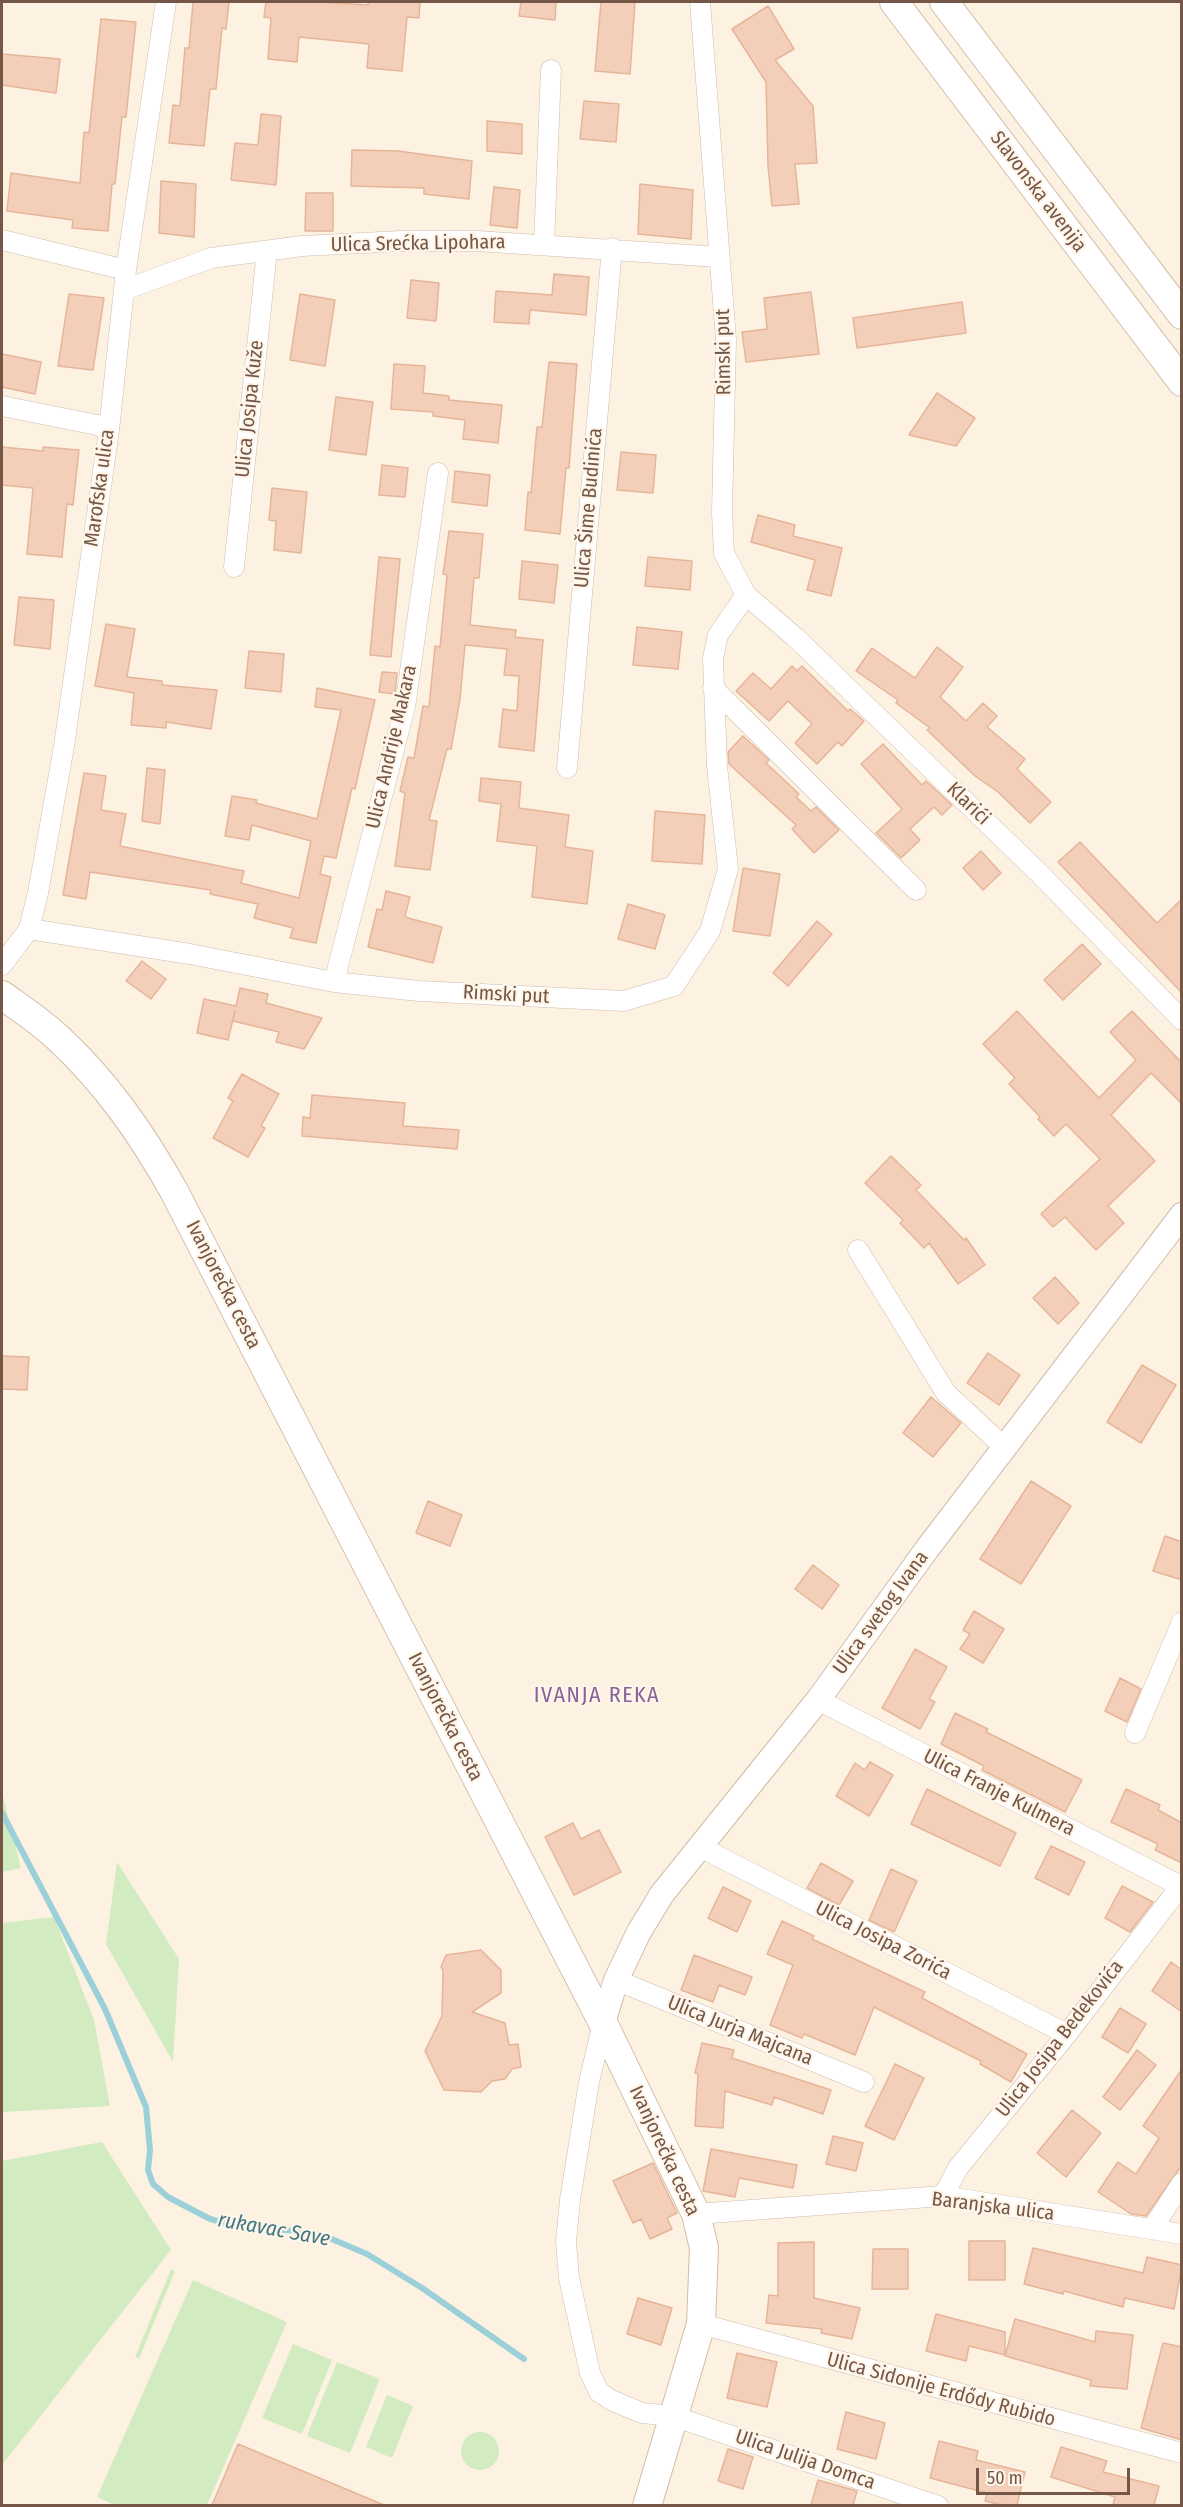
<!DOCTYPE html>
<html>
<head>
<meta charset="utf-8">
<style>
  body { margin:0 }
  #map { position:relative; width:1183px; height:2507px; overflow:hidden; background:#fdf2e2; font-family:"Fira Sans Condensed",sans-serif }
  canvas { display:block }
  .frame { position:absolute; inset:0; border:3px solid #755748; pointer-events:none }
  .scale { position:absolute; left:976px; top:2468px; width:154px; height:27px; box-sizing:border-box; border:3px solid #755748; border-top:0; padding-left:8px; font-size:18px; line-height:21px; white-space:nowrap; color:#755748; -webkit-text-stroke:4px #fff6e9; paint-order:stroke }
</style>
</head>
<body>
<div id="map">
<canvas width="1183" height="2507"></canvas>
<div class="frame"></div>
<div class="scale">50 m</div>
</div>
<script>
const ctx = document.querySelector('canvas').getContext('2d');
ctx.lineJoin = 'round';
function fillPath(path, color) { ctx.fillStyle = color; ctx.fill(path, 'evenodd'); }
function trace(path, color, width, dash) { ctx.strokeStyle = color; ctx.lineWidth = width; ctx.lineCap = dash ? 'butt' : 'round'; ctx.setLineDash(dash || []); ctx.stroke(path); }
function label(font, color, halo, rows, align = 'center') {
  ctx.font = font + ' "Fira Sans Condensed",sans-serif'; ctx.lineWidth = 4.5; ctx.setLineDash([]); ctx.textBaseline = 'middle'; ctx.strokeStyle = halo; ctx.fillStyle = color; for (const [text, x, y, turn = 0] of rows) {
    ctx.save(); ctx.translate(x, y); ctx.rotate((+turn || 0) * Math.PI / 180); ctx.textAlign = isNaN(turn) ? turn : align; if (halo) ctx.strokeText(text, 0, 0); ctx.fillText(text, 0, 0); ctx.restore();
  }
}
const green = new Path2D(`
  M2,1792l19,76 -19,4z
  M117,1862l62,97 -6,103 -67,-118z
  M54,1917l40,103 16,86 -107,6 -1,-189z
  M102,2142l69,108 -169,215v-304z
  M171,2269l4,2 -36,88 -4,-2z
  M193,2280l94,42 -80,183h-92l-18,-8z
  M293,2344l39,16 -30,74 -40,-16z
  M337,2362l43,17 -30,74 -43,-17z
  M387,2395l26,11 -21,52 -26,-11z
  M461 2451a19 19 0 1 1 38 0a19 19 0 1 1-38 0Z`);
const stream = new Path2D(`
  M2,1813l103,196 41,98 4,43 -2,20 5,14 15,13 42,22 31,8 57,4 29,6 40,17 55,34 102,71`);
const building = new Path2D(`
  M193,2h36l-3,27 -4,-1 -6,61h-6l-6,57 -35,-3 4,-38 7,1 5,-58h4z
  M266,2h56l46,3v-3h52l-1,16 -12,-1 -5,54 -35,-3 2,-24 -70,-7 -2,25 -29,-3 3,-41 -7,-1z
  M521,2h35l-1,18 -36,-4z
  M601,2h34l-5,72 -35,-3z
  M768,6l26,43 -19,11 38,46 4,57 -22,1 4,40 -27,2 -4,-40 -2,-84 -34,-53z
  M101,19l35,3 -10,95h-4l-7,67h-3l-4,47 -36,-3 1,-8 -66,-9 4,-38 69,10 4,-51 5,1z
  M2,54l58,5 -4,34 -54,-8z
  M584,101l35,3 -3,38 -36,-3z
  M261,114l20,2 -5,69 -45,-5 4,-37 23,2z
  M487,121l35,3v30l-35,-3z
  M352,150l46,1 74,10 -3,38 -45,-5v-6l-73,-2z
  M161,181l35,3 -2,53 -35,-4z
  M640,184l53,6 -2,49 -53,-5z
  M494,187l26,3 -3,38 -27,-3z
  M306,193h27v38h-28z
  M554,274l35,3 -3,38 -56,-5 -1,14 -35,-2 2,-31 56,4z
  M411,280l28,3 -3,38 -29,-3z
  M811,292l8,62 -73,8 -4,-30 25,-3 -3,-31z
  M69,294l35,4 -11,72 -35,-4z
  M300,294l35,6 -10,66 -35,-6z
  M962,302l4,31 -109,15 -4,-30z
  M2,354l39,8 -6,32 -33,-7z
  M549,362l28,2 -8,104h-3l-6,66 -35,-4 3,-38 3,1 6,-66h5z
  M394,364l31,2 -2,27 26,3v4l53,5 -4,38 -35,-4 2,-19 -32,-4v-4l-42,-3z
  M937,393l38,25 -19,28 -47,-11z
  M336,397l37,5 -7,53 -37,-5z
  M2,447l41,4v-4l36,3 -6,55 -6,-1 -5,53 -35,-3 6,-66 -31,-3z
  M621,452l35,3 -3,38 -36,-3z
  M382,465l26,3 -3,29 -26,-2z
  M455,471l35,4 -3,31 -35,-4z
  M272,488l35,4 -6,61 -27,-3 2,-29 -7,-1z
  M758,515l37,10 -2,11 49,12 -11,48 -24,-6 8,-30 -64,-18z
  M449,531l34,3 -4,44h-5l-4,47 46,5 -1,7 28,3 -9,111 -35,-4 4,-38 14,2 2,-35 -15,-1 3,-26 -42,-4 -5,54 -9,50h-4l-18,71 8,1 -7,49 -35,-4 10,-73 -5,-2 8,-34 6,1 9,-52 6,1 6,-61 5,1 7,-72 -4,-1z
  M379,557l21,2 -9,98 -21,-2z
  M648,557l44,4 -2,29 -45,-4z
  M522,561l36,4 -4,38 -35,-4z
  M19,597l35,3 -4,49 -36,-4z
  M106,624l29,5 -8,48 35,4v4l55,5 -6,39 -45,-7v6l-35,-3 3,-32 -39,-7z
  M637,627l45,5 -4,37 -45,-4z
  M937,647l26,20 -23,30 26,24 17,-18 14,13 -10,11 38,32 -8,10 34,33 -21,21 -32,-31 -23,-16 -48,-46 3,-2 -34,-25 2,-3 -42,-29 16,-23 43,30z
  M249,651l35,3 -3,38 -36,-4z
  M792,666l5,5 5,-5 46,45 2,-2 14,12 -22,25 -4,-4 -21,22 -22,-21 17,-19 -24,-23 -19,20 -33,-30 17,-18 18,16z
  M382,672l15,1 -2,21 -16,-2z
  M317,688l58,12 -20,89 -3,-1 -16,70 -12,-2 -4,18 11,3 -15,66 -26,-5 3,-10 -39,-10 4,-14 -48,-10 1,-4 -121,-18 -4,27 -23,-4 21,-122 22,3 -5,34 25,4 -6,32 124,25 -3,12 58,15 12,-57 -59,-16 -3,15 -24,-4 7,-40 25,4 -1,3 61,16 24,-109 -26,-3z
  M743,736l26,24 -3,3 33,31 -3,3 15,14 5,-4 23,23 -25,23 -22,-24 4,-4 -67,-61 -1,-12z
  M883,744l39,41 4,-4 26,24 -10,10 -8,-8 -24,22 10,11 -19,18 -25,-25 26,-24 -41,-45z
  M147,768l18,2 -5,54 -18,-3z
  M481,778l40,4 -2,26 50,7 -4,32 28,4 -6,53 -55,-7 5,-51 -40,-5 4,-37 -22,-3z
  M655,811l50,4 -3,49 -50,-3z
  M1080,842l77,81 25,-24v94l-124,-131z
  M981,851l20,22 -18,17 -20,-22z
  M743,868l37,6 -10,62 -37,-5z
  M386,891l24,6 -5,19 3,2 34,9 -9,36 -65,-16 9,-38 5,1z
  M628,904l37,11 -10,34 -37,-10z
  M817,921l15,13 -44,52 -15,-13z
  M1082,944l19,20 -38,36 -19,-20z
  M142,961l24,18 -15,20 -25,-18z
  M240,988l28,6 -2,9 56,15 -18,31 -28,-7 3,-10 -46,-11 2,-10 -7,29 -31,-7 7,-34 32,7z
  M1017,1011l82,87 37,-38 -26,-28 22,-21 50,52v41l-31,-31 -40,42 44,46 -47,45 16,17 -28,27 -31,-33 -12,10 -12,-13 59,-55 -34,-35 -12,12 -16,-17 2,-2 -31,-33 6,-6 -32,-34z
  M242,1074l37,20 -18,32 4,2 -17,29 -35,-19 20,-37 -5,-3z
  M312,1095l93,8 -2,23 56,4 -2,19 -155,-13 1,-19 7,1z
  M891,1156l30,29 -5,5 48,50 2,-2 19,27 -27,19 -29,-41 -5,5 -24,-25 3,-3 -38,-37z
  M1055,1277l24,26 -21,21 -25,-26z
  M988,1353l32,22 -21,30 -32,-22z
  M2,1356l27,1 -2,33 -25,-1z
  M1142,1365l34,20 -35,58 -34,-21z
  M931,1397l30,26 -28,34 -30,-24z
  M1031,1481l40,25 -50,78 -41,-25z
  M428,1501l34,14 -12,31 -34,-13z
  M1165,1536l17,6v38l-29,-9z
  M813,1565l26,20 -17,24 -27,-20z
  M974,1611l30,18 -21,34 -23,-14 10,-15 -7,-4z
  M915,1649l32,18 -18,32 6,3 -15,27 -38,-21z
  M1120,1678l21,11 -14,33 -22,-11z
  M955,1713l33,16 -2,3 96,48 -17,32 -83,-42 2,-4 -43,-22z
  M870,1762l23,13 -24,41 -33,-20 19,-33 10,7z
  M927,1789l89,44 -16,33 -89,-42z
  M1126,1789l34,16 -2,5 24,13v40l-27,-13 3,-6 -47,-22z
  M573,1823l8,16 18,-9 22,42 -47,23 -29,-58z
  M1051,1846l34,16 -16,33 -34,-17z
  M821,1863l32,18 -14,24 -32,-17z
  M891,1869l26,12 -23,51 -25,-12z
  M1122,1886l31,16 -23,30 -25,-14z
  M723,1887l28,14 -14,31 -29,-14z
  M782,1921l32,15 -2,3 113,53 -3,6 105,56 -16,28 -31,-18 1,-3 -107,-54 -19,48 -51,-21 -2,4 -32,-13 23,-60 -26,-11z
  M481,1950l20,20v23l-29,19 33,11 4,22 9,-1 3,23 -9,2 -7,10 -13,2 -11,11 -37,-2 -19,-39 17,-35 1,-46 -2,-3 5,-12z
  M694,1955l58,22 -7,18 -26,-10 -6,17 -32,-12z
  M1171,1962l11,8v42l-30,-21z
  M1120,2008l26,16 -18,29 -26,-16z
  M702,2043l32,7 -2,8 99,32 -8,24 -49,-17 -2,8 -47,-14 -2,37 -28,-2 3,-52 -3,-1z
  M1137,2050l19,15 -36,45 -17,-13z
  M895,2064l29,14 -30,62 -29,-14z
  M1182,2069v96l-36,51 -15,-2 -33,-22 20,-30 18,12 23,-36 -16,-12z
  M1072,2110l29,23 -35,44 -29,-24z
  M833,2136l30,7 -7,28 -30,-7z
  M711,2149l86,16 -4,23 -54,-10 -4,19 -32,-6z
  M653,2163l24,50 -10,5 5,11 -22,10 -9,-20 -8,4 -20,-42z
  M969,2241h36v39h-36z
  M814,2242v56l46,10 -8,31 -31,-6 1,-4 -56,-6 3,-28 9,1v-53z
  M1033,2248l110,25 4,-16 35,8 -8,44 -49,-11 -2,9 -59,-16 -1,3 -39,-10z
  M873,2249h35v40h-36z
  M638,2298l34,10 -11,37 -34,-11z
  M936,2314l69,18v23l-36,-9 -3,15 -40,-10z
  M1015,2319l80,23 1,-11 37,4 -6,54 -37,-3 1,-6 -86,-24z
  M1163,2343l19,4v93l-41,-12z
  M737,2353l40,9 -10,45 -40,-9z
  M846,2412l39,11 -9,36 -39,-10z
  M939,2441l39,10 -2,9 49,12 -8,33h-15l-17,-4 2,-8 -57,-15z
  M238,2444l146,61h-172z
  M1061,2447l46,14 -4,11 56,14 -5,19h-41l2,-8 -64,-20z
  M728,2449l25,8 -10,32 -25,-8z
  M818,2480l39,11 -4,14h-42z`);
const minor = new Path2D(`
  M2,240l124,30
  M544,243l7,-173
  M124,290l87,-32 91,-12 99,-5h76l242,16
  M2,406l95,19 12,5
  M234,567l33,-316
  M746,595l50,43 243,235 143,147
  M713,688l203,202
  M567,768l45,-520
  M29,929l161,25 144,28 85,9 205,10 50,-15 36,-55 18,-62 -11,-103 -4,-108 5,-23 28,-40 -22,-42 -2,-40 4,-173 -26,-338
  M2,965l27,-36 9,-36 26,-147 45,-316 17,-160 40,-268
  M334,982l71,-275 33,-234
  M858,1250l88,143 59,55
  M818,1700l363,186
  M1135,1733l47,-111
  M700,1847l367,187
  M616,1980l248,102
  M603,2023l-14,59 -19,118 -4,42 3,36 21,95 9,19 12,8 31,13 31,3 265,90
  M943,2196l15,-28 109,-134 115,-150
  M696,2214l247,-18 239,38
  M1152,2229l30,-46
  M701,2324l481,129`);
const tertiary = new Path2D(`
  M603,2023l13,-43 23,-48 23,-38 156,-194 109,-151 255,-334`);
const secondary = new Path2D(`
  M894,2l288,380
  M944,2l238,313
  M2,995c18,13 38,26 55,42 49,45 85,97 117,154l429,832 93,191 8,34 -3,76 -54,182`);
const streetNames = [
  ["Slavonska avenija",1038,192,53],
  ["Ulica Srećka Lipohara",418,244,-1],
  ["Rimski put",724,352,-91],
  ["Ulica Josipa Kuže",250,409,-84],
  ["Marofska ulica",100,488,-82],
  ["Ulica Šime Budinića",589,508,-85],
  ["Ulica Andrije Makara",392,747,-77],
  ["Klarići",968,804,44],
  ["Rimski put",506,995,3],
  ["Ivanjorečka cesta",223,1285,63],
  ["Ulica svetog Ivana",881,1613,-54],
  ["Ivanjorečka cesta",445,1717,63],
  ["Ulica Franje Kulmera",999,1793,27],
  ["Ulica Josipa Zorića",883,1941,27],
  ["Ulica Jurja Majcana",740,2031,22],
  ["Ulica Josipa Bedekovića",1060,2039,-52],
  ["Ivanjorečka cesta",664,2151,65],
  ["Baranjska ulica",993,2207,7],
  ["Ulica Sidonije Erdődy Rubido",941,2390,15],
  ["Ulica Julija Domca",805,2460,19]
];
const waterNames = [
  ["rukavac Save",274,2230,10]
];
const quarterNames = [
  ["IVANJA REKA",597,1696]
];
fillPath(green, '#d2ebc0');
trace(stream, '#9cd0d9', 6);
fillPath(building, '#f3cfb9');
trace(building, '#e6b599', 1.5);
trace(minor, '#d0bbac', 21);
trace(tertiary, '#d0bbac', 26);
trace(secondary, '#d4bba8', 30);
trace(minor, '#fff', 20);
trace(tertiary, '#fff', 24);
trace(secondary, '#fff', 28);
label('20px', '#755748', '#fff6e9', streetNames);
label('italic 21px', '#3e7883', '#fff6e9', waterNames);
ctx.letterSpacing = '1.5px';
label('22px', '#866399', '#fff6e9', quarterNames);
ctx.letterSpacing = '0px';
</script>
</body>
</html>
